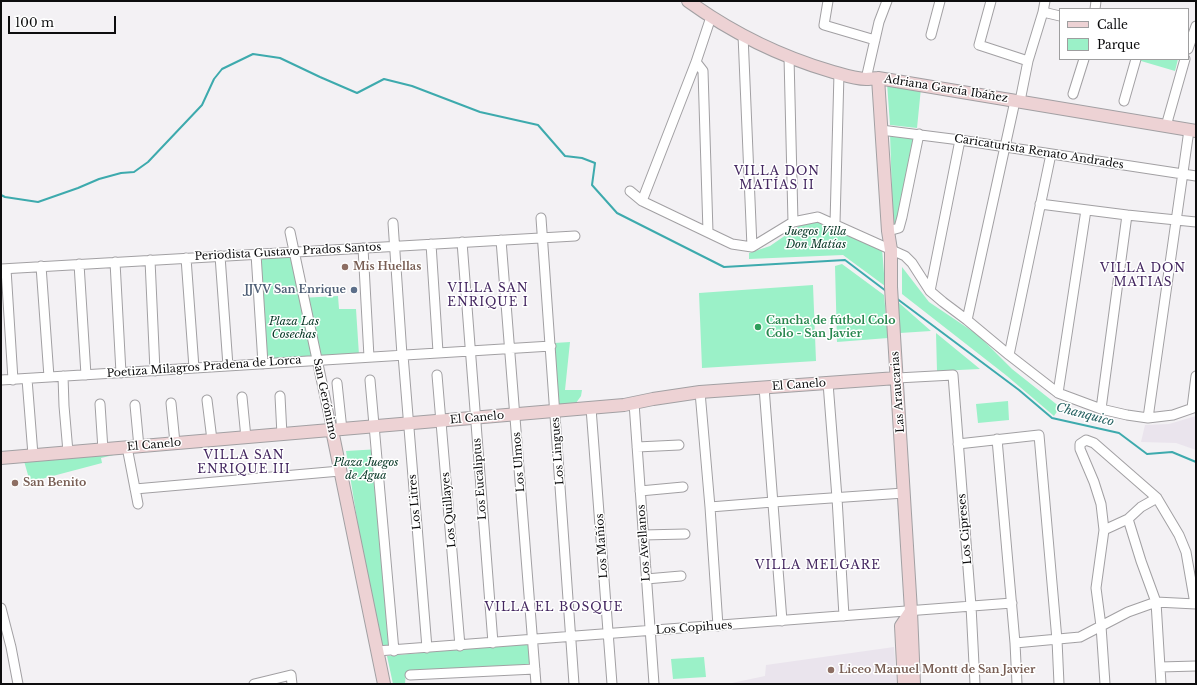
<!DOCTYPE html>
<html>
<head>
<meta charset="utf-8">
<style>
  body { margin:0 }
  #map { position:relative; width:1197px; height:685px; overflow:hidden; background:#f3f1f4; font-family:"Libre Baskerville",serif }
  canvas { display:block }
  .frame { position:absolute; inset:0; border:2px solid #0d0d0e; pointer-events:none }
  .legend { position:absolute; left:1059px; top:8px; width:130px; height:52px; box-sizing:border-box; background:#fff; border:1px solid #9e9e9f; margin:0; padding:5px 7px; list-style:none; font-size:12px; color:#0d0d0e }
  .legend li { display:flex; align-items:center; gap:8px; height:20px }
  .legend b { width:20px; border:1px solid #9e9e9f }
  .scale { position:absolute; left:8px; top:16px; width:108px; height:18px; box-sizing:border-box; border:2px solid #0d0d0e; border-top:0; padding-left:5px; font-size:12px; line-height:14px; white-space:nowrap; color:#0d0d0e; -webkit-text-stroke:3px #fff; paint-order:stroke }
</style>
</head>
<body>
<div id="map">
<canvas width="1197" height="685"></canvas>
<div class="frame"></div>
<ul class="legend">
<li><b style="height:5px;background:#edd2d4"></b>Calle</li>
<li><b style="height:11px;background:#9bf1c8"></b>Parque</li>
</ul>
<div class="scale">100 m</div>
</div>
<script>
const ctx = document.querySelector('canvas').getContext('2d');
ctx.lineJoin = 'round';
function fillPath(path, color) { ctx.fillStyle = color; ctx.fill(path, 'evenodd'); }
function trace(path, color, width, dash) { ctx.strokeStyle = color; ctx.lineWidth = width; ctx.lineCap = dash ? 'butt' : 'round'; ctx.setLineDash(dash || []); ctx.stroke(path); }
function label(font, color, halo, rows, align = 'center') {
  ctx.font = font + ' "Libre Baskerville",serif'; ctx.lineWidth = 3; ctx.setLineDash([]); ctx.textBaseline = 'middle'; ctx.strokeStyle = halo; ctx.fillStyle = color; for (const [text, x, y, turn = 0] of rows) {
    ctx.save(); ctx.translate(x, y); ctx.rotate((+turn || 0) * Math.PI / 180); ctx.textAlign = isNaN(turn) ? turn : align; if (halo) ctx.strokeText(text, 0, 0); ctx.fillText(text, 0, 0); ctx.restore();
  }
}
const built = new Path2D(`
  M1196,416v34l-20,-7 -35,-1 4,-17 24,-1z
  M894,647l3,37h-170l38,-8 1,-11z`);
const green = new Path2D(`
  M1141,59h37l-3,12 -34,-10z
  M887,83l34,5 -4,40 -27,-3z
  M890,133l25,3 -18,88 -4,1z
  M810,221h9l63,27 3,38 -42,-31 -94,4v-6l21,-7 29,-20z
  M291,257l9,41 38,-2 1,13h17l3,46 -93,5 -8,-102z
  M842,264l42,31 4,43 -51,4 -2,-76z
  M902,267l27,35 49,33 34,34 48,38 -6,9 -47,-40 -105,-82z
  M813,285l3,76 -114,7 -3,-75z
  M898,302l33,29 -31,2z
  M936,333l44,36 -43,2z
  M570,342l-5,48h17l-1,6 -5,7 -18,3 -4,-63z
  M1008,401l1,19 -31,3 -2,-19z
  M380,449l14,198 -16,2 -32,-198z
  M118,454l-17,4 1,5 -72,19 -6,-21z
  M537,642v25l-131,5 -1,12h-12l-6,-28z
  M704,657l2,20 -33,2 -2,-20z`);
const stream = new Path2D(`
  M1,195l4,2 33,5 40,-14 21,-9 22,-6 13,-1 14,-10 54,-57 12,-26 8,-10 31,-15 27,4 40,19 37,16 27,-14 28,7 68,26 58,13 27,31 17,2 13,5 -3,22 25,28 107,54 121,-7 41,31
  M896,298l123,92 33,28 67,15 28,21 25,-2 24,10`);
const street = new Path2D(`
  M828,1l-4,24 51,15
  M991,1l-12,44 49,16
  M1095,9l1,-8
  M1043,12l17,4
  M743,35l9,212
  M931,35l9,-34
  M1188,49l8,-23
  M789,57l4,165
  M696,62l7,9 5,161
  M866,79l13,-57 8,-21
  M1073,94l11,-35
  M1020,101l8,-40 15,-49 2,-11
  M1124,101l12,-42
  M1166,126l19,-67
  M881,130l79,10 236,36
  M630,191l12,10 90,43 20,3 41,-25 25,-5 87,39 7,7 18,28 13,11 24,18 42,35 49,38 43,16 26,6 21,3 25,-3 23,-8
  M642,201l54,-139 15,-45
  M1040,204l87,11 69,7
  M541,218l33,466
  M393,223l9,132
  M835,223l4,-150
  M888,231l11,-3 3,-11 17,-83
  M290,232l42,198
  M501,240l35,444
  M462,242l31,401
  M431,244l7,108
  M363,248l6,109
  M256,254l7,110
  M220,256l8,110
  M186,258l8,110
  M150,260l5,111
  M115,262l6,111
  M79,264l7,111
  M41,266l8,111
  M1,269l574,-33
  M6,269l7,111
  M930,291l30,-151
  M967,320l48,-219
  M403,355l24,293
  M1009,355l42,-201
  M437,375l23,271
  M63,376l1,30 4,46
  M897,378l56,-3 18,231 4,78
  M27,379l6,76
  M1,380l550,-34
  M370,380l24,271
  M337,383l5,47
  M828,383l9,115 7,118
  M764,387l18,234
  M700,392l10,115 8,119
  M1058,393l28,-183
  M280,396l2,39
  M242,397l4,41
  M207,400l5,40
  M171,403l4,40
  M634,403l20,281
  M100,404l3,46
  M135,405l4,42
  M591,408l21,276
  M1192,408l4,-32
  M1101,409l26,-194
  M1148,418l41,-288
  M997,439l18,204 2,41
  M958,444l81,-9 18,205 2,44
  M127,447l11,57
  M637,447l42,-2
  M135,489l205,-18
  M640,491l43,-4
  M710,507l63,-5 131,-9
  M1128,519l13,42 15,41 5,82
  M1104,530l24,-11 13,-12 16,-9
  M643,535l42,-1
  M646,579l35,-3
  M1,608l10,39 7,37
  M1015,643l65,-6 48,-25 28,-10 40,2
  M377,651l635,-48
  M1160,667l36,-1
  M410,675l125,-6
  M254,684l37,-9 1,9
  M1105,684l-4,-58 -5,-38 8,-58 -3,-26 -7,-22 -14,-33v-5l6,-4 8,3 63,55 22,37 7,17 9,52`);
const secondary = new Path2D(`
  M688,1c43,31 91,55 142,70 11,3 24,8 36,8 4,0 8,-1 12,-1l318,53
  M878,78l10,153 3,19v37l20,324 3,73
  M332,430l52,254
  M1,458l623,-53 29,-6 47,-7 197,-14
  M904,684l-3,-58 10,-15`);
const markers = [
  [345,267,4,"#8d6e63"],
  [354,290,4,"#5c6f8a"],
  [758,327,4,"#2e9e5b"],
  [15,483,4,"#8d6e63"],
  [831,670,4,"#8d6e63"]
];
const streetNames = [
  ["Adriana García Ibáñez",946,89,9],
  ["Caricaturista Renato Andrades",1039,152,9],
  ["Periodista Gustavo Prados Santos",288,252,-3],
  ["Poetiza Milagros Pradena de Lorca",204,367,-4],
  ["El Canelo",799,385,-4],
  ["Las Araucarias",898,392,-94],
  ["San Gerónimo",325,399,78],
  ["El Canelo",477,418,-5],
  ["El Canelo",154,445,-5],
  ["Los Lingues",558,451,-94],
  ["Los Ulmos",519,462,-94],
  ["Los Eucaliptus",480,479,-94],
  ["Los Litres",415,502,-95],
  ["Los Quillayes",449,510,-95],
  ["Los Cipreses",965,529,-95],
  ["Los Avellanos",644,543,-94],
  ["Los Mañíos",602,546,-94],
  ["Los Copihues",694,628,-4]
];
const parkNames = [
  ["Juegos Villa",816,232],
  ["Don Matías",816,245],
  ["Plaza Las",294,322],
  ["Cosechas",294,335],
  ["Plaza Juegos",366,463],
  ["de Agua",366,476]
];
const educationNames = [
  ["Mis Huellas",353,267],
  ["San Benito",23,483],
  ["Liceo Manuel Montt de San Javier",839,670]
];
const serviceNames = [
  ["JJVV San Enrique",346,290]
];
const leisureNames = [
  ["Cancha de fútbol Colo",766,321],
  ["Colo - San Javier",766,334]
];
const neighbourhoodNames = [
  ["VILLA DON",777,172],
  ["MATÍAS II",777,186],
  ["VILLA DON",1143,269],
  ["MATIAS",1143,283],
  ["VILLA SAN",488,289],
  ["ENRIQUE I",488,303],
  ["VILLA SAN",244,456],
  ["ENRIQUE III",244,470],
  ["VILLA MELGARE",818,566],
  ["VILLA EL BOSQUE",554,608]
];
const waterNames = [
  ["Chanquico",1085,415,15]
];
fillPath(built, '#eae4ed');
fillPath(green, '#9bf1c8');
trace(stream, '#3daaad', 2);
trace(street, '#a2a0a3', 11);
trace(secondary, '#a2a0a3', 14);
trace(street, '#fff', 9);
trace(secondary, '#edd2d4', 12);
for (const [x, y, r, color] of markers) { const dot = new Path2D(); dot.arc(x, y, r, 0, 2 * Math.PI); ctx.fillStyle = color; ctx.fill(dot); trace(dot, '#fff', 1.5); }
label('11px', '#0d0d0e', '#fff', streetNames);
label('italic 11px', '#023321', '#fff', parkNames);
label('bold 11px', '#785e54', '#fff', educationNames, 'left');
label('bold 11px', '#4e5e75', '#fff', serviceNames, 'right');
label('bold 11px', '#27864d', '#fff', leisureNames, 'left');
ctx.letterSpacing = '1px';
label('12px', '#442760', '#fff', neighbourhoodNames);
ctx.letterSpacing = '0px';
label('italic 12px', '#266162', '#fff', waterNames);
</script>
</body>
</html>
